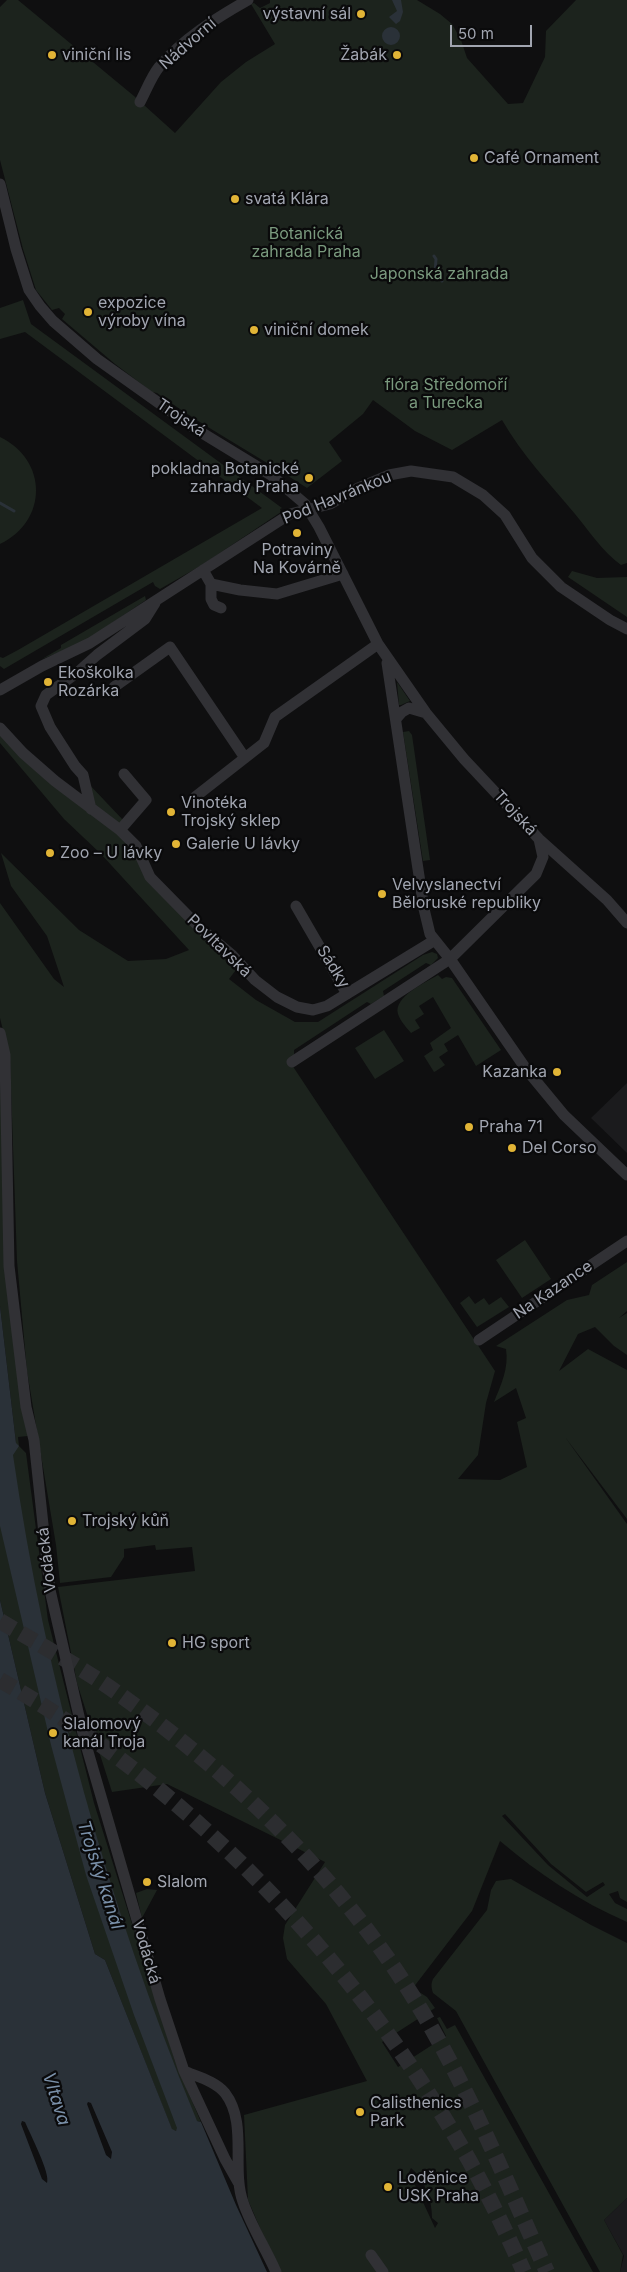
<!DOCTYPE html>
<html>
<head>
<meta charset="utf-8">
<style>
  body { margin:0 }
  #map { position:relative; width:627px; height:2272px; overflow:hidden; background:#0f0f10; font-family:Inter,sans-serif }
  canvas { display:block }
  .scale { position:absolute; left:450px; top:25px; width:82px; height:22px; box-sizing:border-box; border:2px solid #a1a5b0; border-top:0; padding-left:6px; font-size:15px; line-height:18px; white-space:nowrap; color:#a1a5b0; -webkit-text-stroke:4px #0a0a0b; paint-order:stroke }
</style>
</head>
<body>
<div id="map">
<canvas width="627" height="2272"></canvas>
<div class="scale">50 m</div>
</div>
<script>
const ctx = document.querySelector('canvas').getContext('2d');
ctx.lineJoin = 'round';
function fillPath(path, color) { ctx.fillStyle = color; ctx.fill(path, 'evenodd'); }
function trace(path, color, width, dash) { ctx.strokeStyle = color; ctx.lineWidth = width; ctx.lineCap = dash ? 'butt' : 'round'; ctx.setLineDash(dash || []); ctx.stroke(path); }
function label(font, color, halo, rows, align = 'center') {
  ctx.font = font + ' Inter,sans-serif'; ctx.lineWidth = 4.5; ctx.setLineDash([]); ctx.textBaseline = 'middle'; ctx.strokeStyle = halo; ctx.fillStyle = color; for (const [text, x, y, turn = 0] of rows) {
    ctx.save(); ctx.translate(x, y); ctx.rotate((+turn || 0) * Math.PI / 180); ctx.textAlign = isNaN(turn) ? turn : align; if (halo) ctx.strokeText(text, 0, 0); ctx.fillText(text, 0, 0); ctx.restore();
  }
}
const built = new Path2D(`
  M627,1083v70l-36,-35z
  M627,2198v74h-7l4,-16 -20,-36z`);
const green = new Path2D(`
  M7,0h11l116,96 41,37 46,-51 25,-20 29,-18 -24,-40 3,-1 6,5 10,-5v-3h147l23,14 12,10 9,16 6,18 41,46 15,-1 22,-46 1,-26 30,-31h51v563l-6,2c-18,-13 -32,-34 -46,-51 -25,-30 -53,-59 -73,-94l-50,30 -37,-19 -42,-31 -10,14 -34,28 13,19 -35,27c-50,-33 -102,-60 -150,-95l-5,-1 -37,-28 -53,-45 3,-5 -6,-6 -7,2 -16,-20 -13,-41 -23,-89v-153z
  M23,300l8,24 251,184 -2,1 1,3 -79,53 -42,24 -5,-3 -2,-4 -149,87 -4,-3v-9l3,1 15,-8 244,-142 -237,-176 -25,7v-31z
  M0,437c48,23 48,84 0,107z
  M572,571l25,7 30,-1v40l-59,-40z
  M145,596l1,4 -65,44 -39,15 19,-11v-3z
  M397,682l13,19 -9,4h-2z
  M409,731l3,4 18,125 -7,1 -20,-129z
  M0,732l119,104 120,130 -10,13 27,21 39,22h23l105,-67 9,-3 5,2 1,4 -7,7 -5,-2 -43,28 1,5 -13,8 -4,-2 -73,48v5l-6,4 207,312 -9,32 -8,52 -20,24 42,1 27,-13 -10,-45 9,-4 -10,-30 -22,14c7,-17 15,-34 12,-53l-10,-3 71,-46 22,-5 3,-10 35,-23v49l-8,7 8,-5v42l-13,-9 -19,-19 -17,7 -19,37 29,-22 39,21v149l-62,-82 62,87v378l-7,-4 -2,-7 -9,3 6,9 12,6v13c-48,-21 -88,-48 -127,-81l-28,70 -59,77 14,9 8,11 -53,34 16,25 48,-31 -9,-18 3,-1 7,12 8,-4 138,247h-314l-31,-72 -4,-85 123,-34 -41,-77 -39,-45 -4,-21 2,-13 40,-63 -158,-78 -55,8 -35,-109 -19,-96 137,-16 -3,-24 -36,3 -1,-5 -31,4v8l-13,20 -51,6 -4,-38 -29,-174 -10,-110 -7,-202 -10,-41v-115l54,76 10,8 -17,-51 -36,-50 -10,-33 78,77 49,31 38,-2 23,-9 -88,-96 -37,-35 -64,-76zM505,1814l46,50 35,28 17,-10 2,3 -18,12 -39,-32 -46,-49zM411,2168c14,12 21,32 21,50l6,5 -3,5 -26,-56z
  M87,782l36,38 -5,6 -20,-13z
  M438,975l4,4 4,-2 6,1 49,72 -25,16 -18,-31 -14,9 4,7 -9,6 6,8 -9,6 -2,1 -10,-16 9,-6 -3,-7 21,-15 -18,-31 -14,9 5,8 -9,6 5,8 -9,5c-4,-5 -11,-12 -13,-19 -5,-17 28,-32 40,-39z
  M384,1030l20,31 -29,18 -20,-31z
  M0,1033l9,233 19,170 -10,1 1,9 7,7 22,167 46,183 81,258 26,61 -4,-1 -21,10 -4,-1 -67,-170 -10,-6 -50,-161 -45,-193v-156l16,-1 -16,-137z
  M525,1240l26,39 -29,19 -26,-38z
  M469,1296l6,8 9,-6 5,7 12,-8 8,10 -32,20 -17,-24z
  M511,1879l80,46 36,18v255l-23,22 19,35 -3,17h-20l-144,-261 -23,-18c-2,-6 -2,-9 0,-14l54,-69 4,-20 5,-9z
  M147,1889l10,1 -15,28 -6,-25z`);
const water = new Path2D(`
  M392,0h9l2,12 -3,9 -4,3 -7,-7 8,-6z
  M382 36a9 9 0 1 1 18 0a9 9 0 1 1-18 0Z
  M0,1306l16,137 3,3 -6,9c33,227 95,449 182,661l2,5 4,1 35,83 31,67h-267v-672l45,193 50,161 10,6 67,169 4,2 1,-3 -43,-113 -48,-140 -35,-130 -51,-219zM88,2102l3,1 21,49 -1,7 -5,-4 -19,-51zM22,2121l3,1c5,12 26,52 22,61l-5,-4 -21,-55z`);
const stream = new Path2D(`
  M434,256l2,3 -1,13 7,9
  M0,503l14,8`);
const highwayTunnel = new Path2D(`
  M0,1621c39,23 79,45 116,71 126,88 239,201 315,335 45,79 79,163 116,245
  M0,1680c193,109 360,287 469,480 20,36 38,74 55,112`);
const minor = new Path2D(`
  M140,102c6,-11 11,-25 19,-35 24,-28 57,-49 89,-67
  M0,184l16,65 13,41 11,16 13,15 44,38 97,69 77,47 34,29 14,23 59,117 48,69 38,46 75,80 68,61 20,23
  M203,570l8,14 29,6 37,4 66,-20
  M211,584v15l3,6 7,3
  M387,663l37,246 6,25 20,25 76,110 38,46 63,60
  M114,687l56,-40 75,111
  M0,690l42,-24 48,-23 200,-129 40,-10 28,-16 31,-13 22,-4 42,6 30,18 22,20 27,43 29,29 49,33 17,9
  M396,719l6,-7 7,-4 17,5
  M0,728l23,25 32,28 65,49 16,16 14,31 51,52 31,26 23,25 22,17 20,10 16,3 14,-4 108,-66
  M195,797l69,-54 11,-26 103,-73
  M91,809l-8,-34 -8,-9 -25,-39 -9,-21 5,-11 32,-23 19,-17 48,-36 10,-16
  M120,830l26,-30 -22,-26
  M296,906l51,88
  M0,1033l5,22 4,211 17,141 8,33 16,150 34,148 76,261 24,72c14,6 31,10 41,22 23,30 6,75 18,109 8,24 23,47 33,70
  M292,1062l158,-103 86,-85 7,-17 -4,-18
  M479,1340l148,-99
  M184,2071l41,88 13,23
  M371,2255l12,17`);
const markers = [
  [361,14,5,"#e1b436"],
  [52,55,5,"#e1b436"],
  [397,55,5,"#e1b436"],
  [474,158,5,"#e1b436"],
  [235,199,5,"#e1b436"],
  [88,312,5,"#e1b436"],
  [254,330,5,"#e1b436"],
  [309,478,5,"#e1b436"],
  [297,533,5,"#e1b436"],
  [48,682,5,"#e1b436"],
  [171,812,5,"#e1b436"],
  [176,844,5,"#e1b436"],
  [50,853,5,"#e1b436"],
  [382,894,5,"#e1b436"],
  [557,1072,5,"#e1b436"],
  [469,1127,5,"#e1b436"],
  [512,1148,5,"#e1b436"],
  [72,1521,5,"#e1b436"],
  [172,1643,5,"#e1b436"],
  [53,1733,5,"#e1b436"],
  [147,1882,5,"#e1b436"],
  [360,2112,5,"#e1b436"],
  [388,2187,5,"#e1b436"]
];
const poiNames = [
  ["výstavní sál",351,14,"right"],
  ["viniční lis",62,55],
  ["Žabák",387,55,"right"],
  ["Café Ornament",484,158],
  ["svatá Klára",245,199],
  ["expozice",98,303],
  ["výroby vína",98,321],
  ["viniční domek",264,330],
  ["pokladna Botanické",299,469,"right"],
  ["zahrady Praha",299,487,"right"],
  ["Potraviny",297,550,"center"],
  ["Na Kovárně",297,568,"center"],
  ["Ekoškolka",58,673],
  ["Rozárka",58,691],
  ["Vinotéka",181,803],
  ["Trojský sklep",181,821],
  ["Galerie U lávky",186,844],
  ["Zoo – U lávky",60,853],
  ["Velvyslanectví",392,885],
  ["Běloruské republiky",392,903],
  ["Kazanka",547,1072,"right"],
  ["Praha 71",479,1127],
  ["Del Corso",522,1148],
  ["Trojský kůň",82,1521],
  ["HG sport",182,1643],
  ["Slalomový",63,1724],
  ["kanál Troja",63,1742],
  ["Slalom",157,1882],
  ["Calisthenics",370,2103],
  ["Park",370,2121],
  ["Loděnice",398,2178],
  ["USK Praha",398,2196]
];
const streetNames = [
  ["Nádvorní",188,44,-41],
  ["Trojská",181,418,34],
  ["Pod Havránkou",337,498,-22],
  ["Trojská",515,813,47],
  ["Povltavská",219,946,44],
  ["Sádky",333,967,58],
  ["Na Kazance",553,1290,-34],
  ["Vodácká",47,1560,-97],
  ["Vodácká",146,1952,74]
];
const parkNames = [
  ["Botanická",306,234],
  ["zahrada Praha",306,252],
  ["Japonská zahrada",439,274],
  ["flóra Středomoří",446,385],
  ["a Turecka",446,403]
];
const waterNames = [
  ["Trojský kanál",100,1875,72],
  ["Vltava",56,2099,72]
];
fillPath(built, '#1b1b1d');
fillPath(green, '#1c231d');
fillPath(water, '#2a3138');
trace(stream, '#2a3138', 3);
trace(highwayTunnel, '#2c2d30', 16, [16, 8]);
trace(minor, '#313135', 11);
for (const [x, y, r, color] of markers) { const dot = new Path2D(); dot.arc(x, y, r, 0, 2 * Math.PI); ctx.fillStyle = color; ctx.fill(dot); trace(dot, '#0a0a0b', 2); }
label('16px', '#a1a5b0', '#0a0a0b', poiNames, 'left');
label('16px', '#a1a5b0', '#0a0a0b', streetNames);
label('16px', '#7a9a7e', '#0a0a0b', parkNames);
label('italic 18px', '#7a90a9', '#0a0a0b', waterNames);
</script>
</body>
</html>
